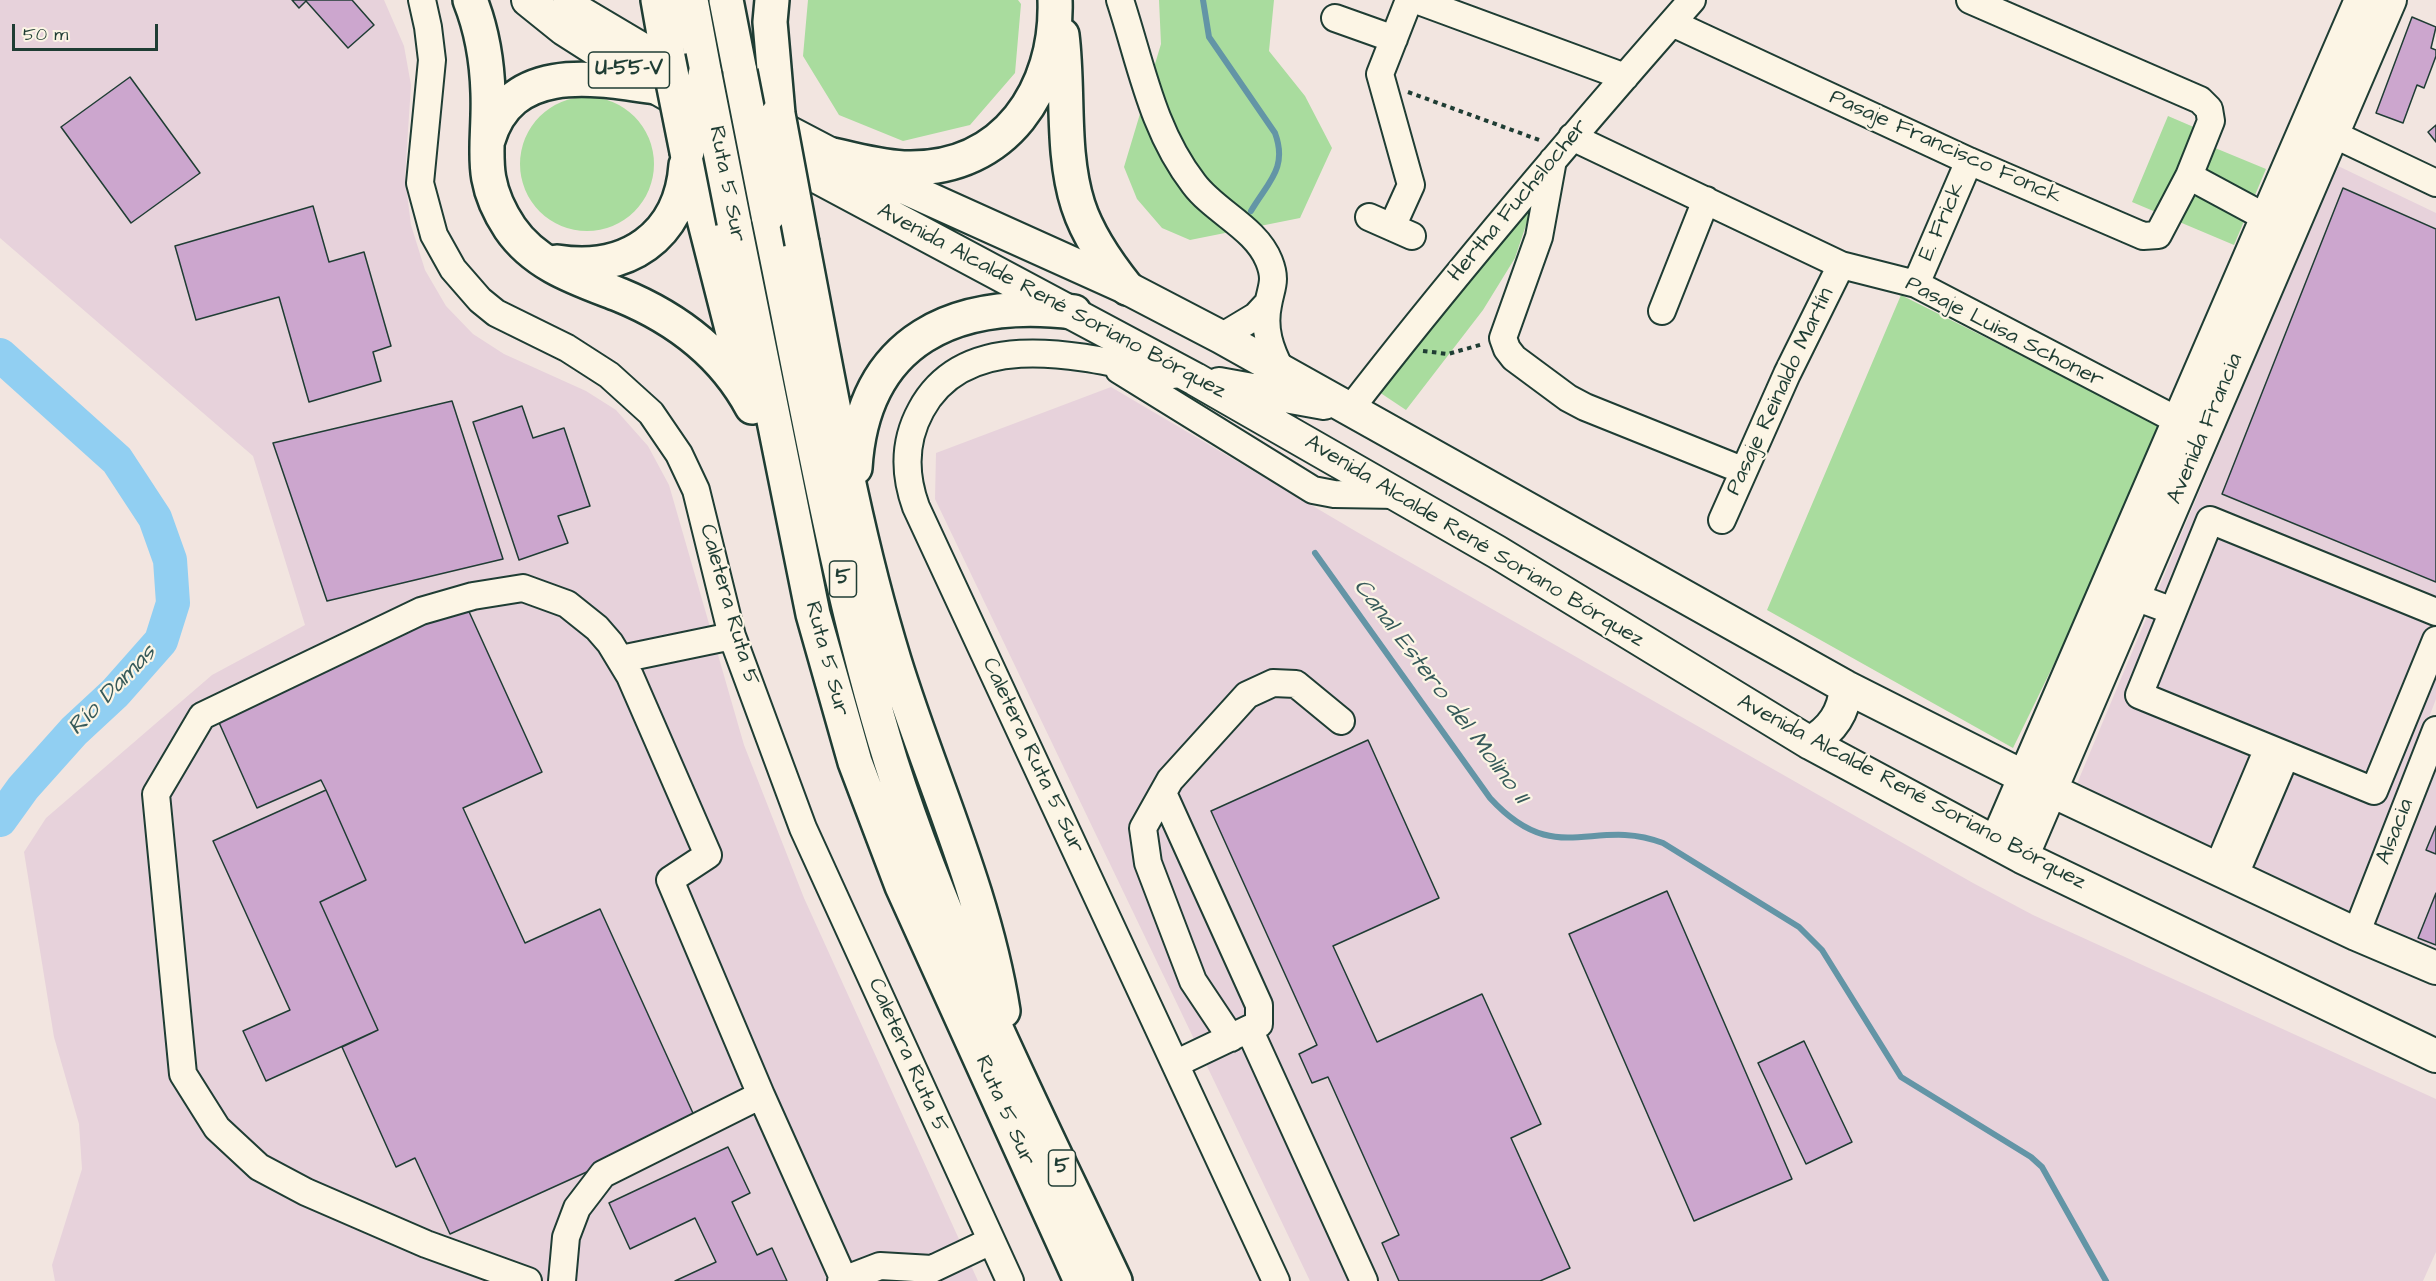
<!DOCTYPE html>
<html>
<head>
<meta charset="utf-8">
<style>
  body { margin:0 }
  #map { position:relative; width:2436px; height:1281px; overflow:hidden; background:#f2e5e0; font-family:"Architects Daughter",sans-serif }
  canvas { display:block }
  .scale { position:absolute; left:12px; top:24px; width:146px; height:27px; box-sizing:border-box; border:3px solid #1f3d34; border-top:0; padding-left:8px; font-size:18px; line-height:21px; white-space:nowrap; color:#1f3d34; -webkit-text-stroke:4px #fcf5e5; paint-order:stroke }
</style>
</head>
<body>
<div id="map">
<canvas width="2436" height="1281"></canvas>
<div class="scale">50 m</div>
</div>
<script>
const ctx = document.querySelector('canvas').getContext('2d');
ctx.lineJoin = 'round';
function fillPath(path, color) { ctx.fillStyle = color; ctx.fill(path, 'evenodd'); }
function trace(path, color, width, dash) { ctx.strokeStyle = color; ctx.lineWidth = width; ctx.lineCap = dash ? 'butt' : 'round'; ctx.setLineDash(dash || []); ctx.stroke(path); }
function label(font, color, halo, rows, align = 'center') {
  ctx.font = font + ' "Architects Daughter",sans-serif'; ctx.lineWidth = 4.5; ctx.setLineDash([]); ctx.textBaseline = 'middle'; ctx.strokeStyle = halo; ctx.fillStyle = color; for (const [text, x, y, turn = 0] of rows) {
    ctx.save(); ctx.translate(x, y); ctx.rotate((+turn || 0) * Math.PI / 180); ctx.textAlign = isNaN(turn) ? turn : align; if (halo) ctx.strokeText(text, 0, 0); ctx.fillText(text, 0, 0); ctx.restore();
  }
}
const built = new Path2D(`
  M0,0h384l20,46 7,39 -6,92 6,48 14,45 21,36 27,28 31,20 82,37 30,19 32,36 21,39 75,260 60,153 174,383h-923l-3,-16 30,-96 -3,-45 -25,-87 -30,-185 22,-34 166,-143 93,-50 -52,-169 -253,-218z
  M2336,165l100,48v486l-83,217 -277,-130z
  M1111,387l246,145 616,351 60,32 403,184v153l-13,29h-1113l-375,-782 1,-46z
  M2436,759v193l-64,-29z`);
const green = new Path2D(`
  M808,0h210l3,4 -6,69 -45,52 -67,16 -64,-26 -36,-59z
  M1159,0h115l-5,51 36,45 27,52 -32,70 -110,22 -28,-12 -25,-29 -13,-32 37,-123z
  M520 164a67 67 0 1 1 134 0a67 67 0 1 1-134 0Z
  M2168,116l28,12 7,15 63,26 -32,76 -102,-43z
  M1534,201l-19,57 -32,52 -77,100 -27,-18z
  M1901,295l263,132 -58,130 -93,191 -246,-138z`);
const stream = new Path2D(`
  M1203,0l6,37 66,96c13,35 -7,49 -24,78
  M1315,553l175,245c66,72 103,18 173,45l136,84 23,23 79,127 130,80 11,10 64,114`);
const river = new Path2D(`
  M0,355l117,105 38,58 15,42 3,43 -12,38 -46,52 -41,38 -51,57 -23,32`);
const building = new Path2D(`
  M292,0h60l22,25 -26,23 -42,-47 -7,7z
  M2412,17l24,10 -5,21 5,2v6l-12,32 -7,-3 -14,38 -27,-10z
  M130,77l70,96 -69,50 -70,-96z
  M2436,125v17l-8,-10z
  M2343,188l93,41v353l-214,-88z
  M313,206l16,56 35,-10 27,94 -18,6 8,29 -72,21 -30,-105 -83,23 -21,-74z
  M452,401l51,158 -176,42 -54,-158z
  M522,406l11,32 31,-10 26,78 -32,10 10,27 -49,17 -46,-138z
  M466,605l76,167 -79,36 62,135 75,-34 97,213 -247,112 -35,-76 -19,9 -54,-120 36,-17 -58,-128 46,-22 -40,-90 -5,-10 -64,28 -40,-90z
  M1368,740l71,158 -106,48 44,96 105,-48 59,130 -30,14 59,130 -30,13h-141l-17,-38 17,-8 -71,-158 -16,6 -13,-29 18,-9 -106,-234z
  M326,790l40,90 -46,22 58,128 -112,51 -23,-50 47,-21 -77,-169z
  M2436,826v28l-10,-4z
  M1667,891l125,288 -98,42 -125,-287z
  M2436,893v52l-18,-7z
  M1804,1041l48,101 -46,22 -48,-101z
  M728,1147l22,46 -18,9 25,53 15,-7 15,33h-112l41,-19 -21,-44 -65,31 -21,-46z`);
const path = new Path2D(`
  M1408,92l134,49
  M1423,351l25,3 35,-10`);
const minor = new Path2D(`
  M422,0l6,27 4,33 -12,123 14,52 19,34 27,31 16,13 71,35 42,27 42,38 28,41 17,36 36,146 71,192 207,453
  M1120,0c21,64 32,130 74,184 21,28 62,44 75,77 8,20 2,26 -1,44 -5,24 2,44 13,65
  M1416,0l209,77
  M1335,18l59,21
  M1672,23l297,138 174,75 15,-1 31,-59 22,-55 -2,-12 -9,-9 -230,-100
  M2327,117l6,17 103,49
  M1572,137l269,128 75,19 278,145
  M1553,160l-14,77 -36,101 4,11 7,9 54,40 17,9 157,63
  M2189,176l78,42
  M1369,217l43,19
  M1392,227l19,-42 -31,-111 29,-74
  M1916,284l53,-123
  M1662,311l44,-111
  M1221,337l35,-21 12,-13
  M1119,370l194,120 21,4 64,1
  M1173,375c-78,-15 -204,-54 -252,35 -17,31 -17,64 -5,97l360,774
  M1351,408c109,-141 224,-275 341,-408
  M1722,520l65,-146 54,-109
  M2116,590l57,21
  M2436,612l-226,-92 -71,175 235,96 62,-151
  M621,659l111,-23
  M1163,793l96,212v19l-84,40
  M2217,869l51,-121
  M2234,877l52,-122
  M2356,934l80,-204
  M1249,1029l115,252
  M1231,1038l-38,-57 -45,-118 -5,-35 27,-48 77,-85 26,-12 23,1 45,37
  M761,1095l83,185
  M528,1281l-102,-37 -120,-52 -47,-25 -42,-39 -34,-54 -27,-280 46,-78 219,-105 52,-15 50,-8 44,16 30,24 13,15 20,33 78,179 -38,25 91,215 -158,79 -26,34 -11,29 -4,44
  M841,1281l39,-15 52,3 59,-28`);
const major = new Path2D(`
  M528,0l36,29 91,58 80,46 460,246 302,173 313,191 212,114 414,199
  M569,6l160,95 103,54 295,133 94,49 625,350 204,103 306,144 80,34
  M1219,384l105,19
  M1810,743c22,-13 34,-30 36,-56
  M1996,843l365,-843
  M2022,857l368,-857`);
const highway = new Path2D(`
  M470,0c12,30 17,60 18,93 2,55 -12,84 22,135 26,38 69,51 110,67 56,23 103,58 132,112
  M658,0l10,57
  M691,0l14,75
  M726,0l14,72
  M772,0l-2,22 8,92
  M1062,35c7,55 -1,117 16,170 10,31 29,58 49,83
  M488,140c23,-78 107,-62 167,-53
  M687,152l59,232
  M832,155c25,5 51,13 77,13 96,1 149,-78 146,-168
  M768,215c38,183 68,369 123,547 57,179 144,349 224,519
  M734,222l79,392 42,148 47,124 179,395
  M802,243c27,139 50,281 92,417 36,117 90,230 109,351
  M557,262c69,11 124,-25 129,-97
  M855,468c8,-130 101,-170 219,-156`);
const highwayBridge = new Path2D(`
  M668,57l19,95
  M740,72l28,143
  M705,75l29,147
  M778,114l24,129`);
const shields = [
  [629,70,81],
  [843,579,27],
  [1062,1168,27]
];
const shieldNames = [
  ["U-55-V",629,70],
  ["5",843,579],
  ["5",1062,1168]
];
const streetNames = [
  ["Pasaje Francisco Fonck",1945,148,24],
  ["Ruta 5 Sur",726,184,79],
  ["Hertha Fuchslocher",1519,201,-50],
  ["E. Frick",1943,222,-66],
  ["Avenida Alcalde René Soriano Bórquez",1051,302,28],
  ["Pasaje Luisa Schoner",2004,333,27],
  ["Pasaje Reinaldo Martín",1781,392,-65],
  ["Avenida Francia",2206,429,-67],
  ["Avenida Alcalde René Soriano Bórquez",1474,542,31],
  ["Caletera Ruta 5",728,605,74],
  ["Ruta 5 Sur",826,659,75],
  ["Caletera Ruta 5 Sur",1032,756,65],
  ["Avenida Alcalde René Soriano Bórquez",1911,793,28],
  ["Alsacia",2396,832,-69],
  ["Caletera Ruta 5",907,1056,66],
  ["Ruta 5 Sur",1004,1111,66]
];
const waterNames = [
  ["Río Damas",113,691,-46],
  ["Canal Estero del Molino II",1440,692,53]
];
fillPath(built, '#e7d2db');
fillPath(green, '#a9dc9e');
trace(stream, '#6395a6', 6);
trace(river, '#91cff2', 34);
fillPath(building, '#cca6ce');
trace(building, '#1f3d34', 1.5);
trace(minor, '#1f3d34', 30);
trace(major, '#1f3d34', 36);
trace(highway, '#1f3d34', 38);
trace(path, '#1f3d34', 4, [4.5, 4.5]);
trace(minor, '#fcf5e5', 26);
trace(major, '#fcf5e5', 32);
trace(highway, '#fcf5e5', 33);
trace(highwayBridge, '#1f3d34', 38, []);
trace(highwayBridge, '#fcf5e5', 33);
for (const [x, y, w] of shields) { const box = new Path2D(); box.roundRect(x - w / 2, y - 18, w, 36, 4.5); ctx.fillStyle = '#fcf5e5'; ctx.fill(box); trace(box, '#1f3d34', 1.5); }
label('bold 21px', '#1f3d34', null, shieldNames);
label('22px', '#1f3d34', '#fcf5e5', streetNames);
label('italic 24px', '#365a5a', '#fcf5e5', waterNames);
</script>
</body>
</html>
